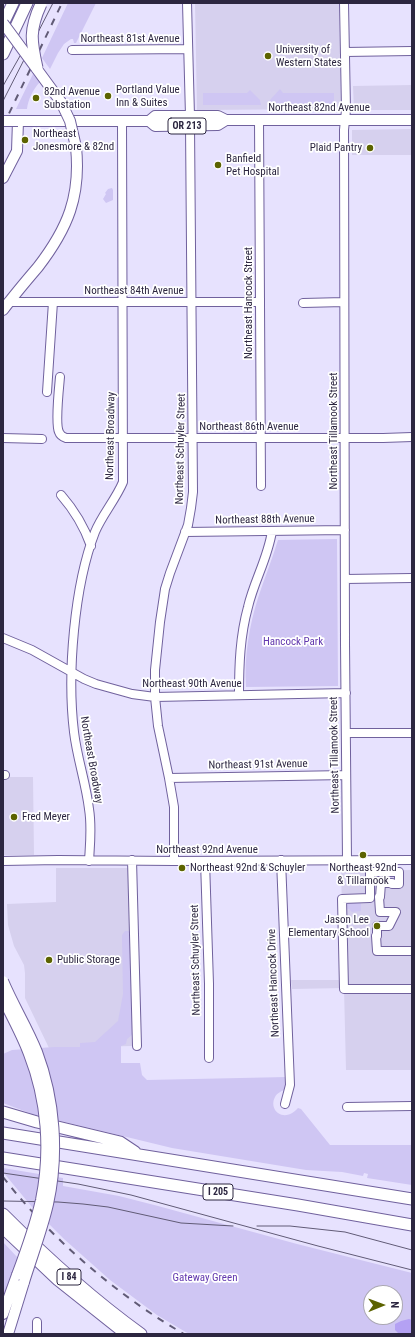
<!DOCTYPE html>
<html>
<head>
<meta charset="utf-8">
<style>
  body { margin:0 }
  #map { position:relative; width:415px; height:1337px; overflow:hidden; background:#e7e2fe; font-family:"Roboto Condensed",sans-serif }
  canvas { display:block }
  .frame { position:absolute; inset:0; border:4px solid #2c2640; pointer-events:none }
  .north { position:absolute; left:363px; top:1285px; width:40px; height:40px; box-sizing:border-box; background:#fff; border:1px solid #aba8b3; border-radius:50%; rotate:89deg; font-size:11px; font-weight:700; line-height:16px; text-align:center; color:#2c2640 }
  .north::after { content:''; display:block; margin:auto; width:14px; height:18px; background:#5c6300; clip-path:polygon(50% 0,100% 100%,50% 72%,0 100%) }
</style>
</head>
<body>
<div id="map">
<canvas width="415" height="1337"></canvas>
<div class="frame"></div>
<div class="north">N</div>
</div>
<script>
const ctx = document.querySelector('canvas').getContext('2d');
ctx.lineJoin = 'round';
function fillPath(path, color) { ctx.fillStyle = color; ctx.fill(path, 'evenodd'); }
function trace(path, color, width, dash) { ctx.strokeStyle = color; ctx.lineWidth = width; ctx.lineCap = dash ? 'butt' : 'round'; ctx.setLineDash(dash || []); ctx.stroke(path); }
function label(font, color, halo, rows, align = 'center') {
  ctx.font = font + ' "Roboto Condensed",sans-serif'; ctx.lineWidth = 3.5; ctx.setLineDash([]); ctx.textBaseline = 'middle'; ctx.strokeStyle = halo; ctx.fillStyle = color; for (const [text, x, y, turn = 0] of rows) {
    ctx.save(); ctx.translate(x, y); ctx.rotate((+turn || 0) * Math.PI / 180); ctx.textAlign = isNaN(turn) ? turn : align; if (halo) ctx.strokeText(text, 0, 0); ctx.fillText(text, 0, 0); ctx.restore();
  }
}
const built = new Path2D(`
  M195,3h144l2,106 -144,1z
  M412,85v25h-58l-1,-24z
  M412,129v26h-60v-25z
  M3,777h30l1,78h-31z
  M56,868h72l4,178 -83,2 -24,-50v-25l-1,-8 -10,-19 -6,-21 -1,-21 49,-2z
  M412,870v200h-66l-2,-82 -52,1 -1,-9h53l-3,-109z`);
const green = new Path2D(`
  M68,3h28l-20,40h-2l-1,-4h-2l-7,5 -6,9 -8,16 -8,-11z
  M33,74l7,8c-7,7 -12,18 -13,27h-11z
  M280,89l3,4h51v11h-64v-4z
  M250,90l10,10 1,5h-58v-12h44z
  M112,188l1,2v10l-7,3 -3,-4 3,-5 -1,-1 3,-4z
  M337,539l1,147 -92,1c-2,-29 3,-61 12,-89 6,-19 14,-38 20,-58z
  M346,902h15v9l-9,1 -3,-3 -3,-1z
  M125,931h5l3,103 -6,5 -1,5 -5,2v17h19l2,12 5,5 140,-3 -1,12c-4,2 -9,4 -11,8 -7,13 9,27 23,11l3,1 29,36h82v40l-45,-7 1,-4 -4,-1 -1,3 -21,-4 -36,-2 -134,-22 -140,-34 -29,-11v-49l9,-4 42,-3h26v-4l15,-1 23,-21 5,-27 -1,-54v-5z
  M3,1168l60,10v8l56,10 39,10 139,38 115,29v61h-223l-32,-19 -47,-35 -46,-41 -32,-32 -29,-35zM371,1293h24v24h-24z
  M3,1242l15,16 -15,44z`);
const forest = new Path2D(`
  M409,1319l3,1v14h-13l-4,-4v-6l6,-3z`);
const minor = new Path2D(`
  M187,3l3,113
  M344,3l2,107 -2,20 1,514 2,216
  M72,50l116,-1
  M345,52l67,-1
  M259,120l2,366
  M8,302h252
  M303,303l41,-1
  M60,377c-1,11 -5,47 -1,55 1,3 4,5 7,6h317l29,-1
  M47,392l6,-90
  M3,438l39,1
  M61,495c14,16 23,31 30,51
  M185,532l160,-2
  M345,579l67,-1
  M3,638l29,12 52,29 12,5 36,10 23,3 191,-4
  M239,695c0,-30 1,-59 9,-88 6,-26 20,-49 24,-76
  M346,733h66
  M3,775h2
  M169,778l177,-3
  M132,860l5,186
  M281,860l9,225 -5,19
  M3,861l55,-1 116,1 238,-1
  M89,861c1,-17 3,-34 0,-52 -3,-26 -12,-51 -15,-77 -7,-58 0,-146 21,-200 7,-17 21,-33 28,-50l-1,-361
  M174,861v-54l-5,-29 -11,-52 -3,-29v-27l5,-48 5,-33 5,-16 18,-48 3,-17 2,-16 -3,-367
  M205,861l4,123v74
  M412,951h-35l-1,-15h1v-10h12l7,-14h-16l-1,-15h1l1,-14h11v1h7v-12h-29v26l-28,1 2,90h68
  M347,1107l65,-1
  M37,1322v12`);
const major = new Path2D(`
  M149,121l6,5 63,-1 8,-5h186
  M3,178l14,-27 1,-30h131l6,-5h63l8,4
  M3,310c11,-15 23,-29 35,-43 30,-39 43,-71 38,-120
  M3,1314l14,-39
  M8,1334l16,-52`);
const highway = new Path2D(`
  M3,24l10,-21
  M3,54l24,-51
  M3,1112l34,10 83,20 15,10
  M3,1133l409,66
  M3,1158l295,47 114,20
  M3,1214c43,43 88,84 138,120
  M3,1228l55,52 68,54`);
const tram = new Path2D(`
  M3,86l17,-30
  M3,101l50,-98
  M3,1173l75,11 53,11 187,51 94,24
  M3,1201l55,1 25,2 25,3 73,16 52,3
  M257,1226h33l55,6 67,18`);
const rail = new Path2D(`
  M3,126l59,-123
  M3,1177c47,61 115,119 181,157`);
const majorBridge = new Path2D(`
  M3,23l58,79 9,19 6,26
  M3,121h15
  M3,981c10,24 24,46 34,71 18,48 22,102 11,152 -6,26 -16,52 -24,78
  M3,999c9,18 19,36 26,55 18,46 22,97 12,146 -6,26 -15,51 -24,75`);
const highwayBridge = new Path2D(`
  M37,68c-6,-27 -8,-38 4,-64`);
const markers = [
  [268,56,4,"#5c6300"],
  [108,96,4,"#5c6300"],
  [36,98,4,"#5c6300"],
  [25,140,4,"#5c6300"],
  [370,148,4,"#5c6300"],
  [218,165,4,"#5c6300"],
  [14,817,4,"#5c6300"],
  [363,855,4,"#5c6300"],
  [182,868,4,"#5c6300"],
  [377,926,4,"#5c6300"],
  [49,960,4,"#5c6300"]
];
const shields = [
  [187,126,38],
  [218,1192,30],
  [69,1277,24]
];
const shieldNames = [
  ["OR 213",187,126],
  ["I 205",218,1192],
  ["I 84",69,1277]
];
const streetNames = [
  ["Northeast 81st Avenue",130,39],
  ["Northeast 82nd Avenue",319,108],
  ["Northeast 84th Avenue",134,291],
  ["Northeast Hancock Street",249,303,-90],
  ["Northeast 86th Avenue",249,427],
  ["Northeast Tillamook Street",334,431,-90],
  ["Northeast Broadway",111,436,-89],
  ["Northeast Schuyler Street",181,449,-89],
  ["Northeast 88th Avenue",265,520,-1],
  ["Northeast 90th Avenue",192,684],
  ["Northeast Tillamook Street",335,755,-91],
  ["Northeast Broadway",91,760,80],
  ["Northeast 91st Avenue",258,765,-1],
  ["Northeast 92nd Avenue",207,850],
  ["Northeast Schuyler Street",196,960,-91],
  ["Northeast Hancock Drive",274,983,-92]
];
const poiNames = [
  ["University of",276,50],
  ["Western States",276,63],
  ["Portland Value",116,90],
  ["Inn & Suites",116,103],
  ["82nd Avenue",44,92],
  ["Substation",44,105],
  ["Northeast",33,134],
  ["Jonesmore & 82nd",33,147],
  ["Plaid Pantry",362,148,"right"],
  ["Banfield",226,159],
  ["Pet Hospital",226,172],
  ["Fred Meyer",22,817],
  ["Northeast 92nd & Schuyler",190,868],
  ["Northeast 92nd",363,868,"center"],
  ["& Tillamook",363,881,"center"],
  ["Jason Lee",369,920,"right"],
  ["Elementary School",369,933,"right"],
  ["Public Storage",57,960]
];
const parkNames = [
  ["Hancock Park",293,642],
  ["Gateway Green",205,1278]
];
fillPath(built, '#d6d0ee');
fillPath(green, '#cfc6f3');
fillPath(forest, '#b4a1f3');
trace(minor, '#70619d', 10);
trace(major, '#70619d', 12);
trace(highway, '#70619d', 13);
trace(minor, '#fff', 8);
trace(major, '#fff', 10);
trace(highway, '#fff', 11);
trace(tram, '#615b76', 1);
trace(rail, '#615b76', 2, [7, 7]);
trace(majorBridge, '#70619d', 12, []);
trace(highwayBridge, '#70619d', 13, []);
trace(majorBridge, '#fff', 10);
trace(highwayBridge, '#fff', 11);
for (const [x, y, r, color] of markers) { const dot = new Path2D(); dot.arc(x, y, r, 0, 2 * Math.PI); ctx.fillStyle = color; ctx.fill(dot); trace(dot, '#fff', 1.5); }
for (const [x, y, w] of shields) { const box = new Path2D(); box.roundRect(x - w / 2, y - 8, w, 16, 3); ctx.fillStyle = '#fff'; ctx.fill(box); trace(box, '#2c2640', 1); }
label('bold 10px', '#2c2640', null, shieldNames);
label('11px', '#2c2640', '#fff', streetNames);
label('11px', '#2c2640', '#fff', poiNames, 'left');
label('11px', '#6238ae', '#fff', parkNames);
</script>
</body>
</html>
